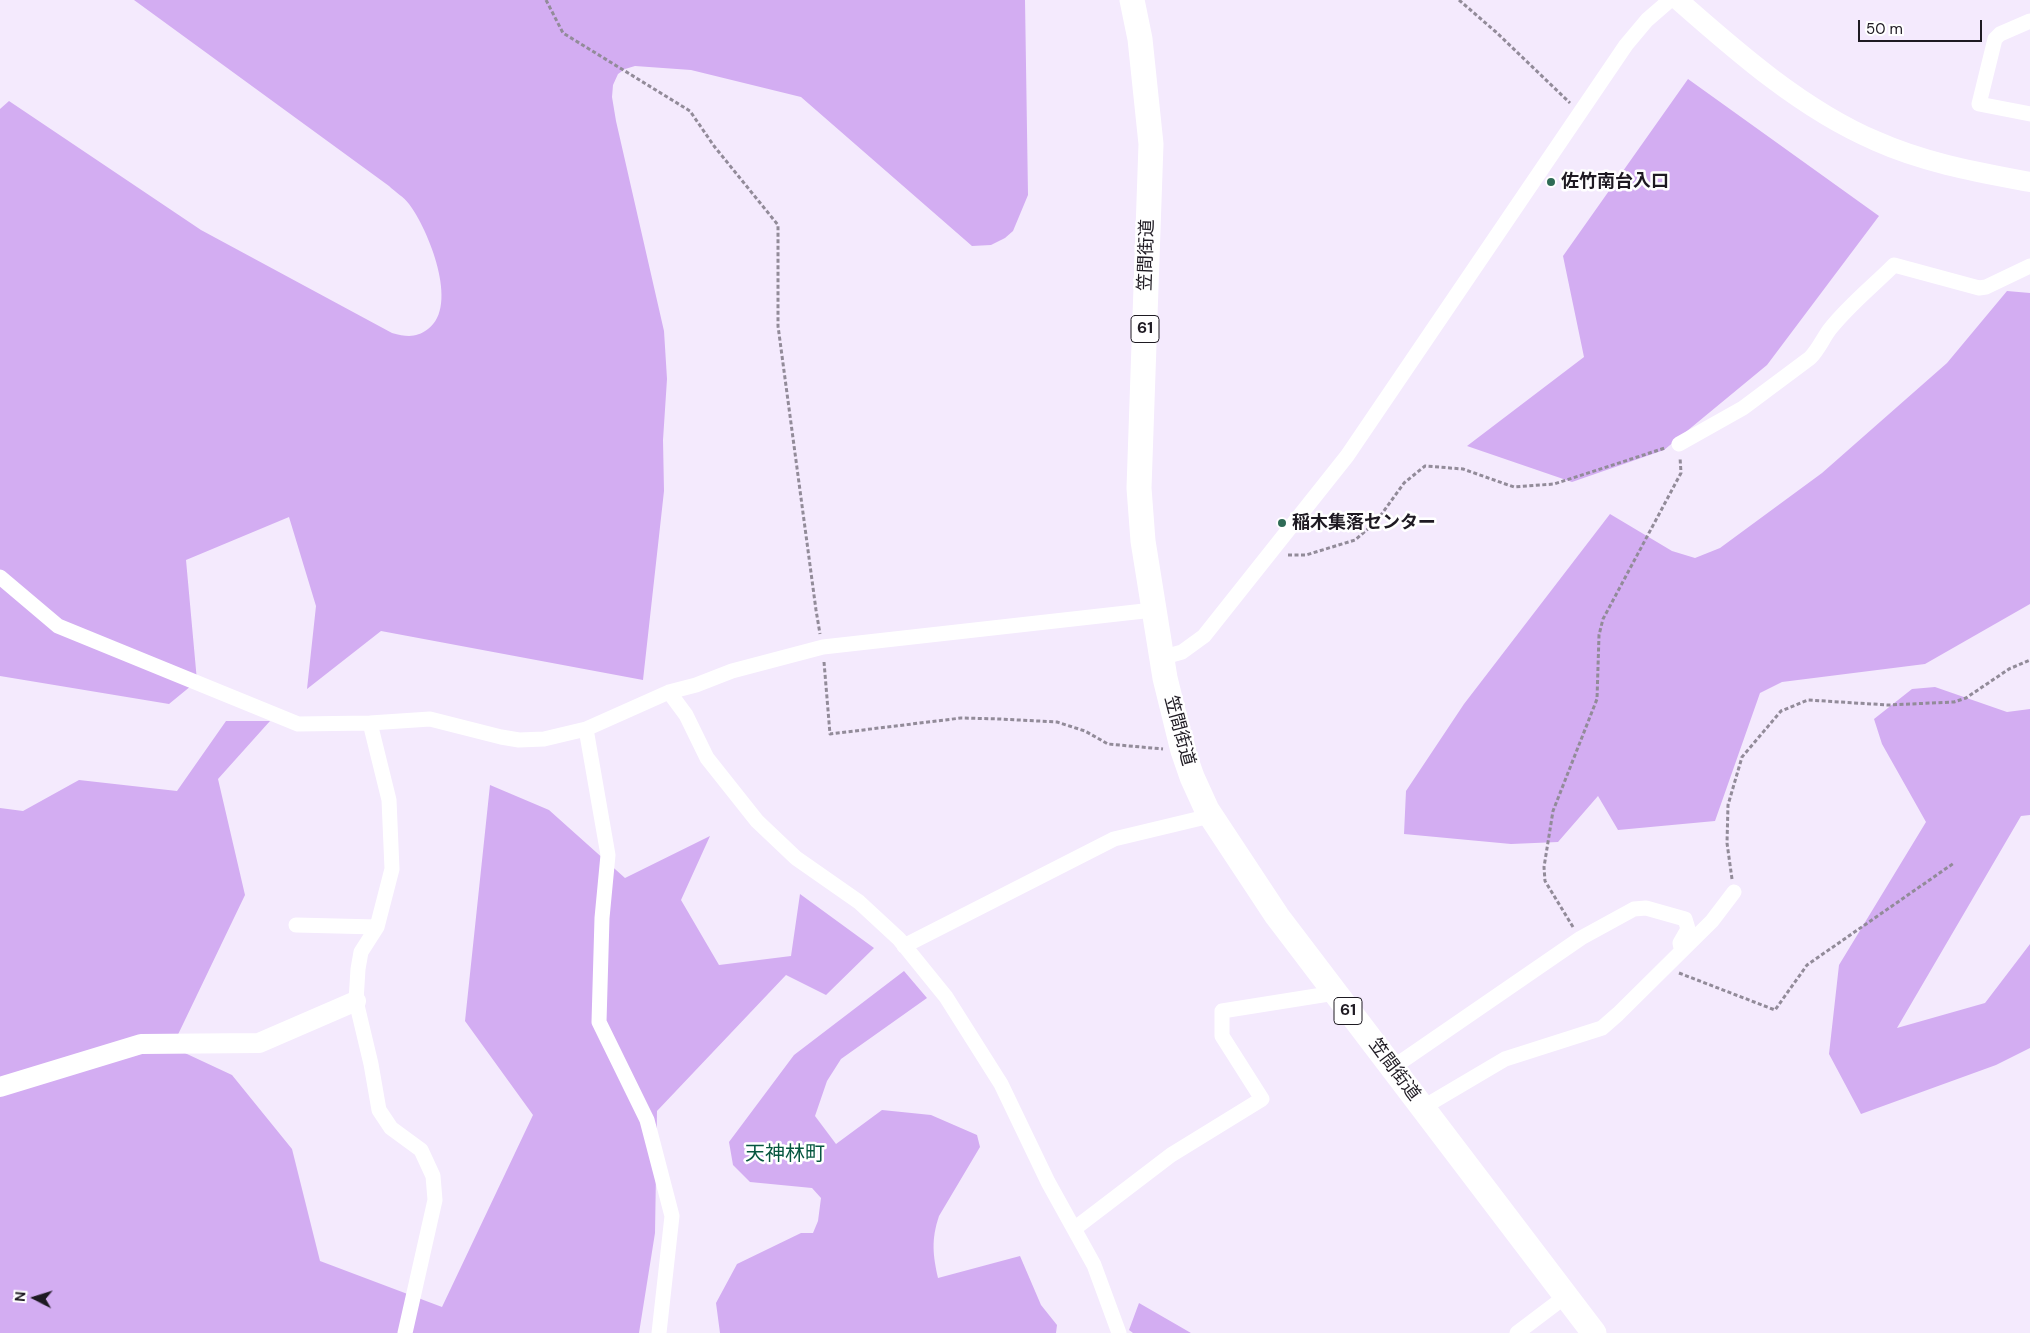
<!DOCTYPE html>
<html>
<head>
<meta charset="utf-8">
<style>
  body { margin:0 }
  #map { position:relative; width:2030px; height:1333px; overflow:hidden; background:#f4eafd; font-family:"DM Sans",sans-serif }
  canvas { display:block }
  .north { position:absolute; left:10px; top:1273px; width:50px; height:50px; -webkit-text-stroke:4px #fff; paint-order:stroke; rotate:275deg; font-size:14px; font-weight:700; line-height:20px; text-align:center; color:#1e1a22 }
  .north::after { content:''; display:block; margin:auto; width:18px; height:22px; background:#1e1a22; clip-path:polygon(50% 0,100% 100%,50% 72%,0 100%) }
  .scale { position:absolute; left:1858px; top:20px; width:124px; height:22px; box-sizing:border-box; border:2px solid #1e1a22; border-top:0; padding-left:6px; font-size:15px; line-height:18px; white-space:nowrap; color:#1e1a22; -webkit-text-stroke:4px #fff; paint-order:stroke }
</style>
</head>
<body>
<div id="map">
<canvas width="2030" height="1333"></canvas>
<div class="north">N</div>
<div class="scale">50 m</div>
</div>
<script>
const ctx = document.querySelector('canvas').getContext('2d');
ctx.lineJoin = 'round';
function fillPath(path, color) { ctx.fillStyle = color; ctx.fill(path, 'evenodd'); }
function trace(path, color, width, dash) { ctx.strokeStyle = color; ctx.lineWidth = width; ctx.lineCap = dash ? 'butt' : 'round'; ctx.setLineDash(dash || []); ctx.stroke(path); }
function label(font, color, halo, rows, align = 'center') {
  ctx.font = font + ' "DM Sans","Noto Sans JP",sans-serif'; ctx.lineWidth = 5; ctx.setLineDash([]); ctx.textBaseline = 'middle'; ctx.strokeStyle = halo; ctx.fillStyle = color; for (const [text, x, y, turn = 0] of rows) {
    ctx.save(); ctx.translate(x, y); ctx.rotate((+turn || 0) * Math.PI / 180); ctx.textAlign = isNaN(turn) ? turn : align; if (halo) ctx.strokeText(text, 0, 0); ctx.fillText(text, 0, 0); ctx.restore();
  }
}
const forest = new Path2D(`
  M134,0h891l3,195 -15,36 -8,7 -14,7 -19,1 -171,-149 -110,-27 -56,-4 -10,3 -7,5 -5,11 -1,12 4,24 48,210 3,48 -4,61 1,51 -21,189 -262,-49 -74,58 9,-83 -27,-89 -103,43 11,121 -28,23 -169,-28v-567l9,-8 192,129 191,103c15,4 24,5 36,-4 32,-23 0,-100 -19,-125 -5,-7 -14,-12 -20,-18z
  M1688,79l191,137 -112,149 -103,85 -92,32 -105,-36 117,-89 -21,-101z
  M2007,291l23,2v311l-105,60 -143,18 -22,11 -45,128 -97,9 -20,-34 -40,46 -47,2 -107,-10 2,-43 58,-87 146,-190 62,37 23,7 25,-10 102,-75 125,-110z
  M1935,687l72,25 23,-3v106l-9,1 -124,212 88,-25 45,-59v104l-34,17 -135,49 -32,-60 10,-89 87,-143 -44,-78 -8,-25 38,-30z
  M226,721h44l-52,58 27,116 -73,152 60,28 60,74 28,112 122,46 91,-192 -68,-94 25,-236 59,25 76,68 85,-42 -29,64 38,65 72,-9 9,-62 74,54 -48,47 -40,-20 -129,136 -2,122 -16,100h-639v-525l23,3 56,-31 98,11z
  M904,971l23,27 -86,61 -14,22 -12,35 21,28 46,-34 49,5 46,20 3,12 -41,69c-8,24 -6,39 -1,62l82,-22 21,49 16,20 -1,8h-336l-4,-30 21,-39 64,-31h12l5,-12 3,-23 -9,-10 -62,-6 -17,-17 -4,-23 65,-87z
  M1139,1303l52,30h-58l-4,-3z`);
const path = new Path2D(`
  M546,0l17,33 127,78 24,35 64,79v101l38,284 4,24
  M1459,0l37,32 74,71
  M1288,555h18l49,-15 21,-18 28,-39 21,-17 38,3 51,18 40,-3 111,-36
  M824,662l6,72 131,-16 39,1 57,3 28,9 23,13 55,5
  M1732,879l-5,-36 1,-38 14,-48 39,-46 27,-11 80,5 66,-3 12,-4 43,-29 21,-9
  M1573,927l-28,-46 -1,-14 9,-56 44,-112 2,-64 4,-16 78,-146 -1,-16
  M1679,973l96,37 32,-45 147,-102`);
const minor = new Path2D(`
  M2030,21l-30,13 -5,5 -16,65 51,10
  M1679,444l64,-36 67,-50c9,-9 13,-20 20,-29 19,-24 43,-43 64,-64l85,23 7,-1 44,-21
  M0,577l58,49 240,98 72,-1 60,-4 71,18 18,3 25,-1 42,-10 83,-37 27,-7 36,-14 91,-24 330,-37
  M1161,658l21,-6 22,-16 143,-180 279,-411 21,-25 23,-20
  M669,692l17,23 21,43 50,63 39,37 63,44 40,37 47,58 55,87 47,98 46,83 25,68
  M370,723l19,77 3,69 -15,58 -16,25 -3,17 -2,32 15,63 8,46 12,18 30,22 12,26 2,24 -30,133
  M586,729l22,126 -6,63 -3,104 48,98 25,96 -13,117
  M296,925l81,2
  M904,946l210,-107 96,-23
  M1392,1068l189,-130 53,-29 12,-1 39,11 3,10 -8,14 1,5
  M1422,1108l83,-49 97,-31 16,-14 94,-93 22,-29
  M1074,1229l97,-74 91,-56 -40,-63v-25l113,-18
  M1517,1333l49,-37`);
const tertiary = new Path2D(`
  M1678,0c59,52 125,110 198,141 49,22 101,31 154,41
  M0,1087l141,-43 118,-1 97,-42`);
const primary = new Path2D(`
  M1132,0l8,39 11,105 -12,344 4,53 22,137 18,73 9,26 15,33 70,106 317,417`);
const markers = [
  [1551,182,5,"#2f6b56"],
  [1282,523,5,"#2f6b56"]
];
const shields = [
  [1145,329,28],
  [1348,1011,28]
];
const shieldNames = [
  ["61",1145,329],
  ["61",1348,1011]
];
const poiNames = [
  ["佐竹南台入口",1561,182],
  ["稲木集落センター",1292,523]
];
const streetNames = [
  ["笠間街道",1147,255,-88],
  ["笠間街道",1179,731,75],
  ["笠間街道",1394,1070,53]
];
const quarterNames = [
  ["天神林町",785,1155]
];
fillPath(forest, '#d3adf2');
trace(path, '#928b99', 3, [4, 2.5]);
trace(minor, '#fff', 15);
trace(tertiary, '#fff', 20);
trace(primary, '#fff', 25);
for (const [x, y, r, color] of markers) { const dot = new Path2D(); dot.arc(x, y, r, 0, 2 * Math.PI); ctx.fillStyle = color; ctx.fill(dot); trace(dot, '#fff', 2); }
for (const [x, y, w] of shields) { const box = new Path2D(); box.roundRect(x - w / 2, y - 13.5, w, 27, 4); ctx.fillStyle = '#fff'; ctx.fill(box); trace(box, '#1e1a22', 1); }
label('bold 16px', '#1e1a22', null, shieldNames);
label('bold 18px', '#1e1a22', '#fff', poiNames, 'left');
label('18px', '#1e1a22', '#fff', streetNames);
label('20px', '#075740', '#fff', quarterNames);
</script>
</body>
</html>
